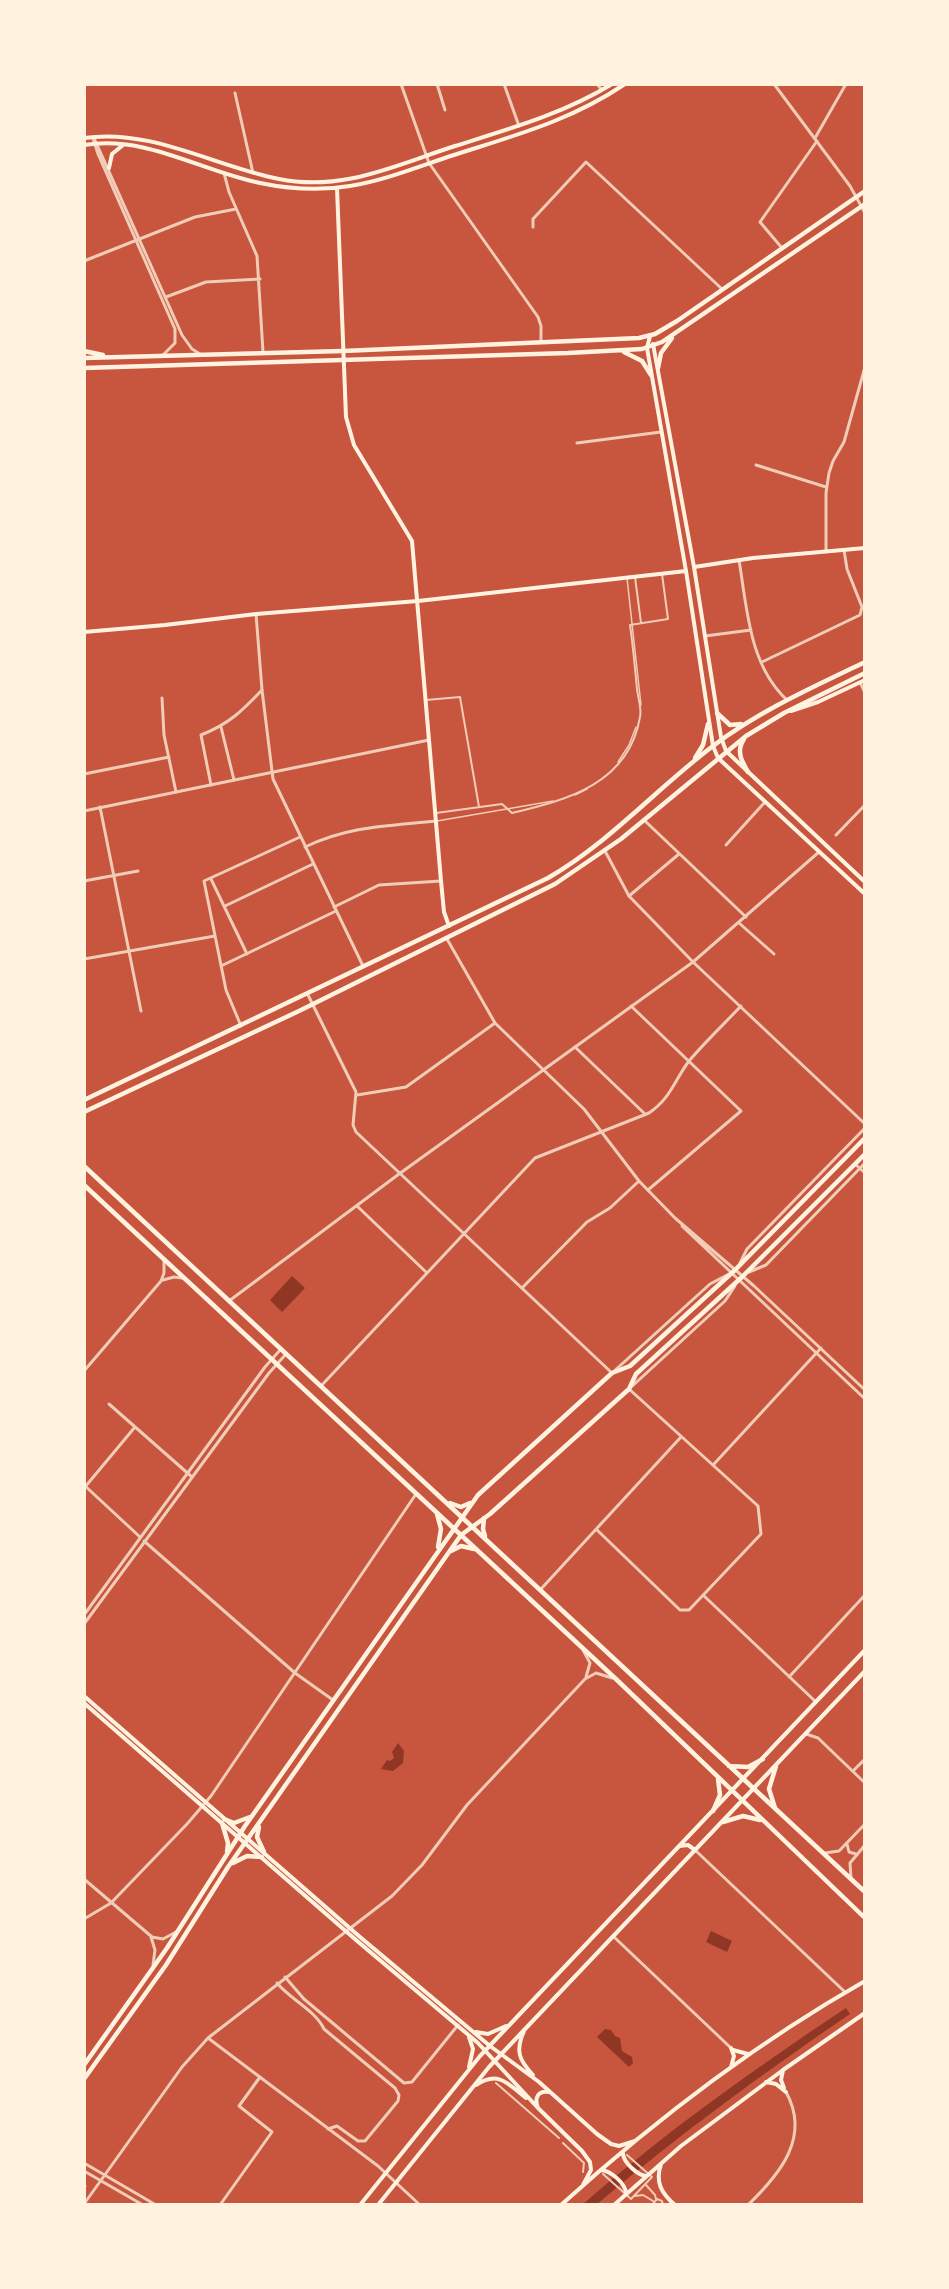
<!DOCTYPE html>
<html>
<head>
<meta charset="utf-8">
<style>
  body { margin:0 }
  #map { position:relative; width:949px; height:2289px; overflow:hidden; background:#c8553d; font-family:"Varela Round",sans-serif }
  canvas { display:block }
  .frame { position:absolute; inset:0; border:86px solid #fff3e0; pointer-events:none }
</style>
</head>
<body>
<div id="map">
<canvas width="949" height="2289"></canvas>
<div class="frame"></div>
</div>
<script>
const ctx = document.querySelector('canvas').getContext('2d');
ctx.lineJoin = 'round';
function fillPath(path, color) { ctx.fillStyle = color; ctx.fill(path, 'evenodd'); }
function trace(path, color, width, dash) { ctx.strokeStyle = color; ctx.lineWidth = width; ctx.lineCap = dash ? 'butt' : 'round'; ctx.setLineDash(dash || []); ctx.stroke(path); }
const water = new Path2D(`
  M292,1276l13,12 -23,24 -12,-12z
  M398,1743l6,8 -1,12 -10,8 -12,-2 6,-9 3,1 4,-3 -2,-6z
  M711,1931l21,10 -5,11 -21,-10z
  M846,2008l4,6c-88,60 -173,122 -254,191h-14c82,-72 172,-136 264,-197z
  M605,2029l6,1 4,6 5,2 2,13 10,6 1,6 -4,4 -32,-30z`);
const service = new Path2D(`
  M627,578l14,127
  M618,762l11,-17 7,-18
  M575,795l12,-6
  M437,821l116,-20`);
const pedestrian = new Path2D(`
  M635,577l6,46
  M426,700l34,-3 19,110
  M436,813l66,-9 10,9c56,-13 117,-30 128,-96 2,-8 -2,-19 -3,-28 -2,-21 -4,-43 -7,-64l38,-6 -6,-45
  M496,2083l63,55
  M563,2143l21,20 -1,9
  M603,2174l28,25 21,-22 -25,-22
  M646,2185l9,10 1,4
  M635,2196l8,-1 10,6
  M652,2205l5,-6 5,2 1,4`);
const minor = new Path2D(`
  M401,84l28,79 109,154 3,9v16
  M437,84l8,26
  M504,84l15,42
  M597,84l5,6
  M235,93l18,80
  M93,138l5,16 77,175v14l-12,12
  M94,138l88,197 10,14 8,5
  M815,138l31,-54
  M224,173l5,19 28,64 6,96
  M533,227v-8l53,-57 136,127
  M782,248l-22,-26 57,-81
  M84,261l111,-44 41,-8
  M166,297l40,-15 54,-3
  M577,443l84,-11
  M756,465l70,22
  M826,551v-58l3,-20 4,-12 11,-19 21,-75
  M739,560c8,48 10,105 48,140
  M705,636l46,-6
  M762,662l98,-47 2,-8 -15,-38 -3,-19
  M162,698l2,37 12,57
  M221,727l13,53
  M84,774l85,-17
  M211,785l-10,-50c28,-11 41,-24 61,-45
  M100,807l41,204
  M644,820l102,97
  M836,835l29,-30
  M726,845l39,-43
  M305,847c44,-21 83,-21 131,-26
  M211,879l36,75
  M84,881l54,-10
  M629,896l50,-42
  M225,906l88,-42
  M334,907l45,-22 62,-4
  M739,923l35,31
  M84,959l131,-23
  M221,966l115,-55
  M308,995l48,97 -3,33 3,7 256,241 98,-89 19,-10
  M631,1006l110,105 -93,79
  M241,1026l-15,-36 -22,-109 96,-44
  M575,1047l70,67
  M357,1095l49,-8 89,-64
  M357,1206l70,67
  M740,1263l7,-14 118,-121
  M749,1272l17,-7 99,-102
  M163,1280l11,-3 8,1
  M522,1288l65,-66 23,-14 29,-27
  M84,1371l77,-90 3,-8v-12
  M321,1386l214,-228 114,-45c22,-15 25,-32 40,-52 16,-19 35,-37 52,-55
  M109,1404l83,73
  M714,1464l107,-116
  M85,1487l50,-60
  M596,1529l84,81h9l72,-76 -3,-28 -129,-117 96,-88 10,-15
  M541,1589l140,-152
  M703,1595l113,107
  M789,1677l76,-82
  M853,1771l12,-12
  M695,1850l150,142
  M84,1919l27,-16 76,-79 24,-28 205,-302
  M285,1977l19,22 100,84 8,-1 46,-57
  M277,1983c14,17 38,27 47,46l71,59 4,7 -1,6 -33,40h-7l-21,-15 -9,3
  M84,2188l1,-2
  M220,2205l52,-73 -33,-26 21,-29`);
const tertiary = new Path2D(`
  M774,84l76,102 15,27
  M256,614l6,76 11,89 90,187
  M860,682l5,11
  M84,811l345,-71
  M605,851l24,45 64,66 172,162
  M447,939l48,84 89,86 55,72 36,37 79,68 111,104
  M855,1164l10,9
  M682,1226l183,173
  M229,1301l170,-127 294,-212 126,-110
  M84,1485l56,52
  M144,1541l151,132 38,27
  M84,1615l181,-248 16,-18
  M84,1624l185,-251 17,-19
  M583,1650l7,13 -4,14
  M806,1734l12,4 47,45
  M847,1844l2,8 7,2
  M825,1853l14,-2 26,-27
  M851,1878l-1,-15 15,-18
  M84,1879l68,58 11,2 13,-7
  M151,1937l4,13 -2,15
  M614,1937l117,111
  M208,2038l170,128 42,39
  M84,2163l72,42
  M84,2171l59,34
  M84,2204l98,-137 26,-29 184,-142 30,-31 45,-60 118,-126 11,-6 16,5
  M748,2205c32,-31 63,-68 38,-113`);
const secondary = new Path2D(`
  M84,138c67,-10 130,28 195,41 63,13 117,-14 176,-33 54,-17 108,-32 157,-62
  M84,145c63,-10 116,26 176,38 29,6 60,8 90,3 36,-6 70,-20 104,-31 62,-20 116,-34 171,-71
  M109,168l3,-14 11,-9
  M337,188l9,229 8,28 58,96 29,340 3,31 5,14
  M650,336l-3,12 39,223 27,175 5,12 147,136
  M653,344l41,223 27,170 5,14 139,131
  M694,567l59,-9 112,-10
  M84,632l81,-7 91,-11 162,-13 268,-30
  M791,711l27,-9 47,-22
  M84,1696l276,241 130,109 49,36 58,52 14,10 8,2 16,-5
  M84,1703l272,237 122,103 60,65 44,43 8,11 1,8 -8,15
  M680,1846l8,-1 7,5
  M524,2031c-9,20 -5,29 9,44
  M476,2032l12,2 18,-8
  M733,2050l15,4
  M469,2067l4,-18 -4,-12
  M731,2067l3,-11 -3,-8
  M783,2070l-2,10 3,8
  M766,2082l10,2 10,8
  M476,2085c23,-15 32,-1 50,13
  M538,2108c-4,-10 0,-18 11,-16
  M623,2153c0,9 14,22 23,23
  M661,2164c-6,18 0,29 14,41
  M601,2170c10,1 24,13 25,23
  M360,2205l120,-149 385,-406
  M378,2205l111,-138 376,-396
  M561,2205c93,-84 195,-162 304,-224
  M614,2205l67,-59 102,-76 82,-57
  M627,2205h4`);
const primary = new Path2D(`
  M84,351l19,4
  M624,352l18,9 9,14
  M84,358l259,-7 296,-13 16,-4 22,-13 188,-130
  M84,368l484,-15 74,-4 20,-7 203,-138
  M658,368l3,-15 11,-15
  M717,713l13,12 11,-1
  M744,739c-8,12 -3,21 4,33
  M695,758l8,-13 5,-21
  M84,1100l464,-222c62,-36 108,-89 165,-132 46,-35 100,-59 152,-84
  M84,1112l215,-101 256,-127 66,-45 125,-103 38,-23 81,-40
  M84,1166l781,726
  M84,1185l533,495 248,238
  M450,1503l11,4 9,-4
  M437,1514l4,15 -3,18
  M484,1518l-1,11 2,7
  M451,1551l10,-5 13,3
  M729,1766l19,1 15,-8
  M775,1808l-6,-19 7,-23
  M713,1811l7,-16 -2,-16
  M224,1819l10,4 16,-6
  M723,1822l20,-6 17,4
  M222,1823l6,20 -1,9
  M259,1827l-2,10 7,15
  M233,1863l14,-7 15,1
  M84,2065l83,-117 78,-122 233,-331 134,-122 18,-7 105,-96 130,-132
  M84,2079l82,-114 62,-98 233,-332 29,-21 139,-125 7,-15 106,-97 123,-123`);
fillPath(water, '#8f3625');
trace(service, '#f1ccb7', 1.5);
trace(pedestrian, '#f1ccb7', 2);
trace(minor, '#f1ccb7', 3);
trace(tertiary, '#f1ccb7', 3);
trace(secondary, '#fff3e0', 4);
trace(primary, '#fff3e0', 4.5);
</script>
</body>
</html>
